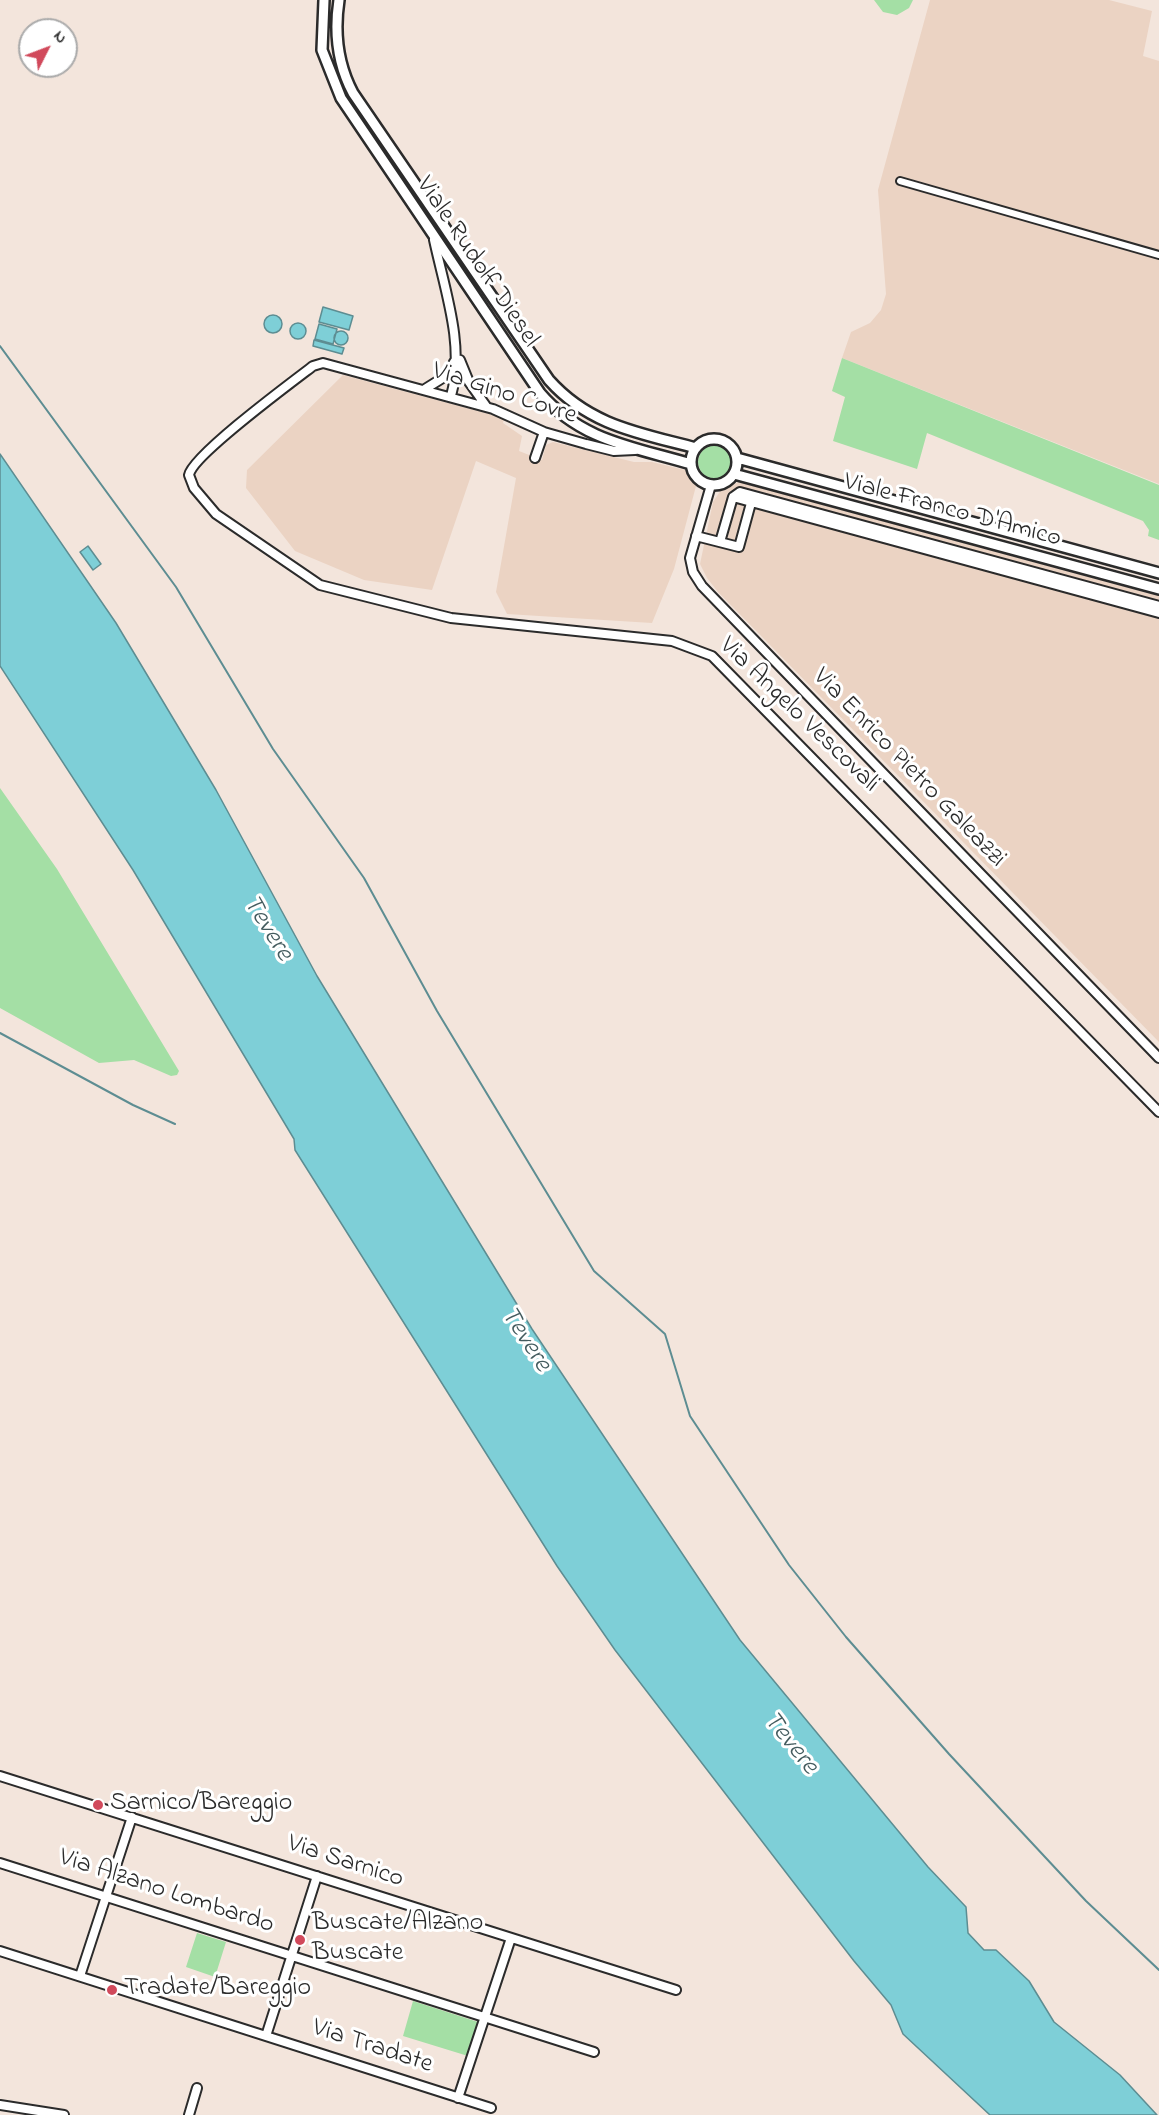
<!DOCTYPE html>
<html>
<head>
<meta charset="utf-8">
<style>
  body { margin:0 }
  #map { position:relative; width:1159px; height:2115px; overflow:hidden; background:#f3e5dc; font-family:"Indie Flower",sans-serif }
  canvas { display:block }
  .north { position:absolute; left:18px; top:18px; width:60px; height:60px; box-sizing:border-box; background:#fff; border:2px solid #aaa; border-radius:50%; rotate:48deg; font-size:16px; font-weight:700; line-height:24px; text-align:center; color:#2b2b2b }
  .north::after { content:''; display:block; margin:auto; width:21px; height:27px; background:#d1495b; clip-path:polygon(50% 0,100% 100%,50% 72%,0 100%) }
</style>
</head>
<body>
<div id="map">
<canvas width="1159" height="2115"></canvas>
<div class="north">N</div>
</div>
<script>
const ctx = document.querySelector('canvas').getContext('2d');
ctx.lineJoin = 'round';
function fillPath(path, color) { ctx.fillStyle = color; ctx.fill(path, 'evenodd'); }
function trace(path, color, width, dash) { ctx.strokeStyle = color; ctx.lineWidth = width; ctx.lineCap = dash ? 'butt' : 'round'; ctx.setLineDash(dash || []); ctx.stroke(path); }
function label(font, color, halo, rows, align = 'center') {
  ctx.font = font + ' "Indie Flower",sans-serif'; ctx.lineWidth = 6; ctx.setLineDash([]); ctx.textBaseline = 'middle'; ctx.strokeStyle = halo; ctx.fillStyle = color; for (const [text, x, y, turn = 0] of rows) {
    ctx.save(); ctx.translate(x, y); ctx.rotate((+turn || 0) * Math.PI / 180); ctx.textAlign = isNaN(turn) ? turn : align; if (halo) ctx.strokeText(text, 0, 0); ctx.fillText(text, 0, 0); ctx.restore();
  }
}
const built = new Path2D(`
  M930,0h179l43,11 -9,45 16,5v423l-317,-126 9,-26 19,-9 11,-13 5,-16 -8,-104z
  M343,375l161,43 -1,5 19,13 -3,15 23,9 4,-15 7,-3 81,20h18l33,8 11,16 -22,83 -22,54 -145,-9 -11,-22 20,-114 -40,-17 -44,129 -68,-10 -69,-29 -49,-63 1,-18z
  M739,482l420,114v446l-441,-450 -11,-14 -7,-14 13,-62 8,-12z`);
const green = new Path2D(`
  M874,0h39l-4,8 -12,7 -14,-3z
  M842,358l317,127v55l-11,-4 1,-6 -6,-9 -216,-88 -10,36 -84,-28 12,-44 -13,-6z
  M698 462a17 17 0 1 1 34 0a17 17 0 1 1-34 0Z
  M0,788l57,81 122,202 -2,4 -6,1 -37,-16 -35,3 -99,-55z
  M197,1933l29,9 -11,35 -29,-10z
  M413,2001l65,21 -10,34 -65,-20z`);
const water = new Path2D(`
  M323,307l30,9 -4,14 -30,-8z
  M264 324a9 9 0 1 1 18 0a9 9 0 1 1-18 0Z
  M290 331a8 8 0 1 1 16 0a8 8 0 1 1-16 0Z
  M319,324l18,5 -4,15 -18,-5z
  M334 338a7 7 0 1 1 14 0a7 7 0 1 1-14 0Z
  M314,340l30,8 -2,6 -29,-8z
  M0,454l116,169 100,167 101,186 215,353 208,311 188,227 38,40 2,26 16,17h12l33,31 25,41 66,53 37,40h-167l-87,-81 -12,-29 -37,-44 -239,-311 -58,-84 -262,-416 -1,-11 -161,-269 -133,-204z
  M88,546l13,18 -8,6 -13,-18z`);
const stream = new Path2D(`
  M0,346l176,241 97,162 91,129 73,133 157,260 71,63 25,82 99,149 57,72 103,117 137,147 73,69
  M0,1033l133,72 42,19`);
const pedestrian = new Path2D(`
  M900,181l259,74`);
const minor = new Path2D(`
  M434,240c11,51 31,106 17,156
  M460,360l9,22 17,24
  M425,389l24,-15 5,-12
  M635,450l-21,1 -28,-7 -42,-12 -51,-23 -170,-46 -10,3c-21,16 -121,90 -124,109l5,13 22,26 104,71 131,33 221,23 40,15 447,456
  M535,458l9,-26
  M711,485l-21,73 3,14 9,14 457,472
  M733,497l426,116
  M696,536l43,11 12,-44
  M720,542l13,-45 7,-5 419,114
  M0,1776l676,214
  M0,1863l594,189
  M0,1951l491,157
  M80,1976l52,-159
  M266,2036l51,-160
  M458,2098l53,-160
  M0,2105l64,10
  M189,2115l8,-27`);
const tertiary = new Path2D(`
  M324,0l-2,50 19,48 199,295c41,48 94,54 151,71
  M339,0c-5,33 -2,63 14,93l196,287c41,46 91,53 147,68
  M691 462a23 23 0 1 1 46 0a23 23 0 1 1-46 0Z
  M737,458l422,115
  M734,474l425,115`);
const markers = [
  [98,1805,6,"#d1495b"],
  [300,1940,6,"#d1495b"],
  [112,1990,6,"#d1495b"]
];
const streetNames = [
  ["Viale Rudolf Diesel",476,263,56],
  ["Via Gino Covre",504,395,18],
  ["Viale Franco D'Amico",952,512,15],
  ["Via Angelo Vescovali",798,716,44],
  ["Via Enrico Pietro Galeazzi",908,769,46],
  ["Via Sarnico",345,1863,18],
  ["Via Alzano Lombardo",166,1893,18],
  ["Via Tradate",372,2048,18]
];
const poiNames = [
  ["Sarnico/Bareggio",110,1805],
  ["Buscate/Alzano",312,1925],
  ["Buscate",312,1955],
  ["Tradate/Bareggio",124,1990]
];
const waterNames = [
  ["Tevere",266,929,58],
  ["Tevere",524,1340,57],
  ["Tevere",789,1744,51]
];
fillPath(built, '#ebd3c3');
fillPath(green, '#a4dfa5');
fillPath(water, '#7ecfd7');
trace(water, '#5d8d92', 1.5);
trace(stream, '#5d8d92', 2);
trace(pedestrian, '#2b2b2b', 10);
trace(minor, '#2b2b2b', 12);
trace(tertiary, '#2b2b2b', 14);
trace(pedestrian, '#fff', 6);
trace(minor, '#fff', 8);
trace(tertiary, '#fff', 9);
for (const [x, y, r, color] of markers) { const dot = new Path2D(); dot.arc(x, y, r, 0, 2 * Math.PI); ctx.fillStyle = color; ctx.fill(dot); trace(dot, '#fff', 2); }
label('26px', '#2b2b2b', '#fff', streetNames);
label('26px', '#2b2b2b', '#fff', poiNames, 'left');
label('italic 27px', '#445c5f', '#fff', waterNames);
</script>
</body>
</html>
